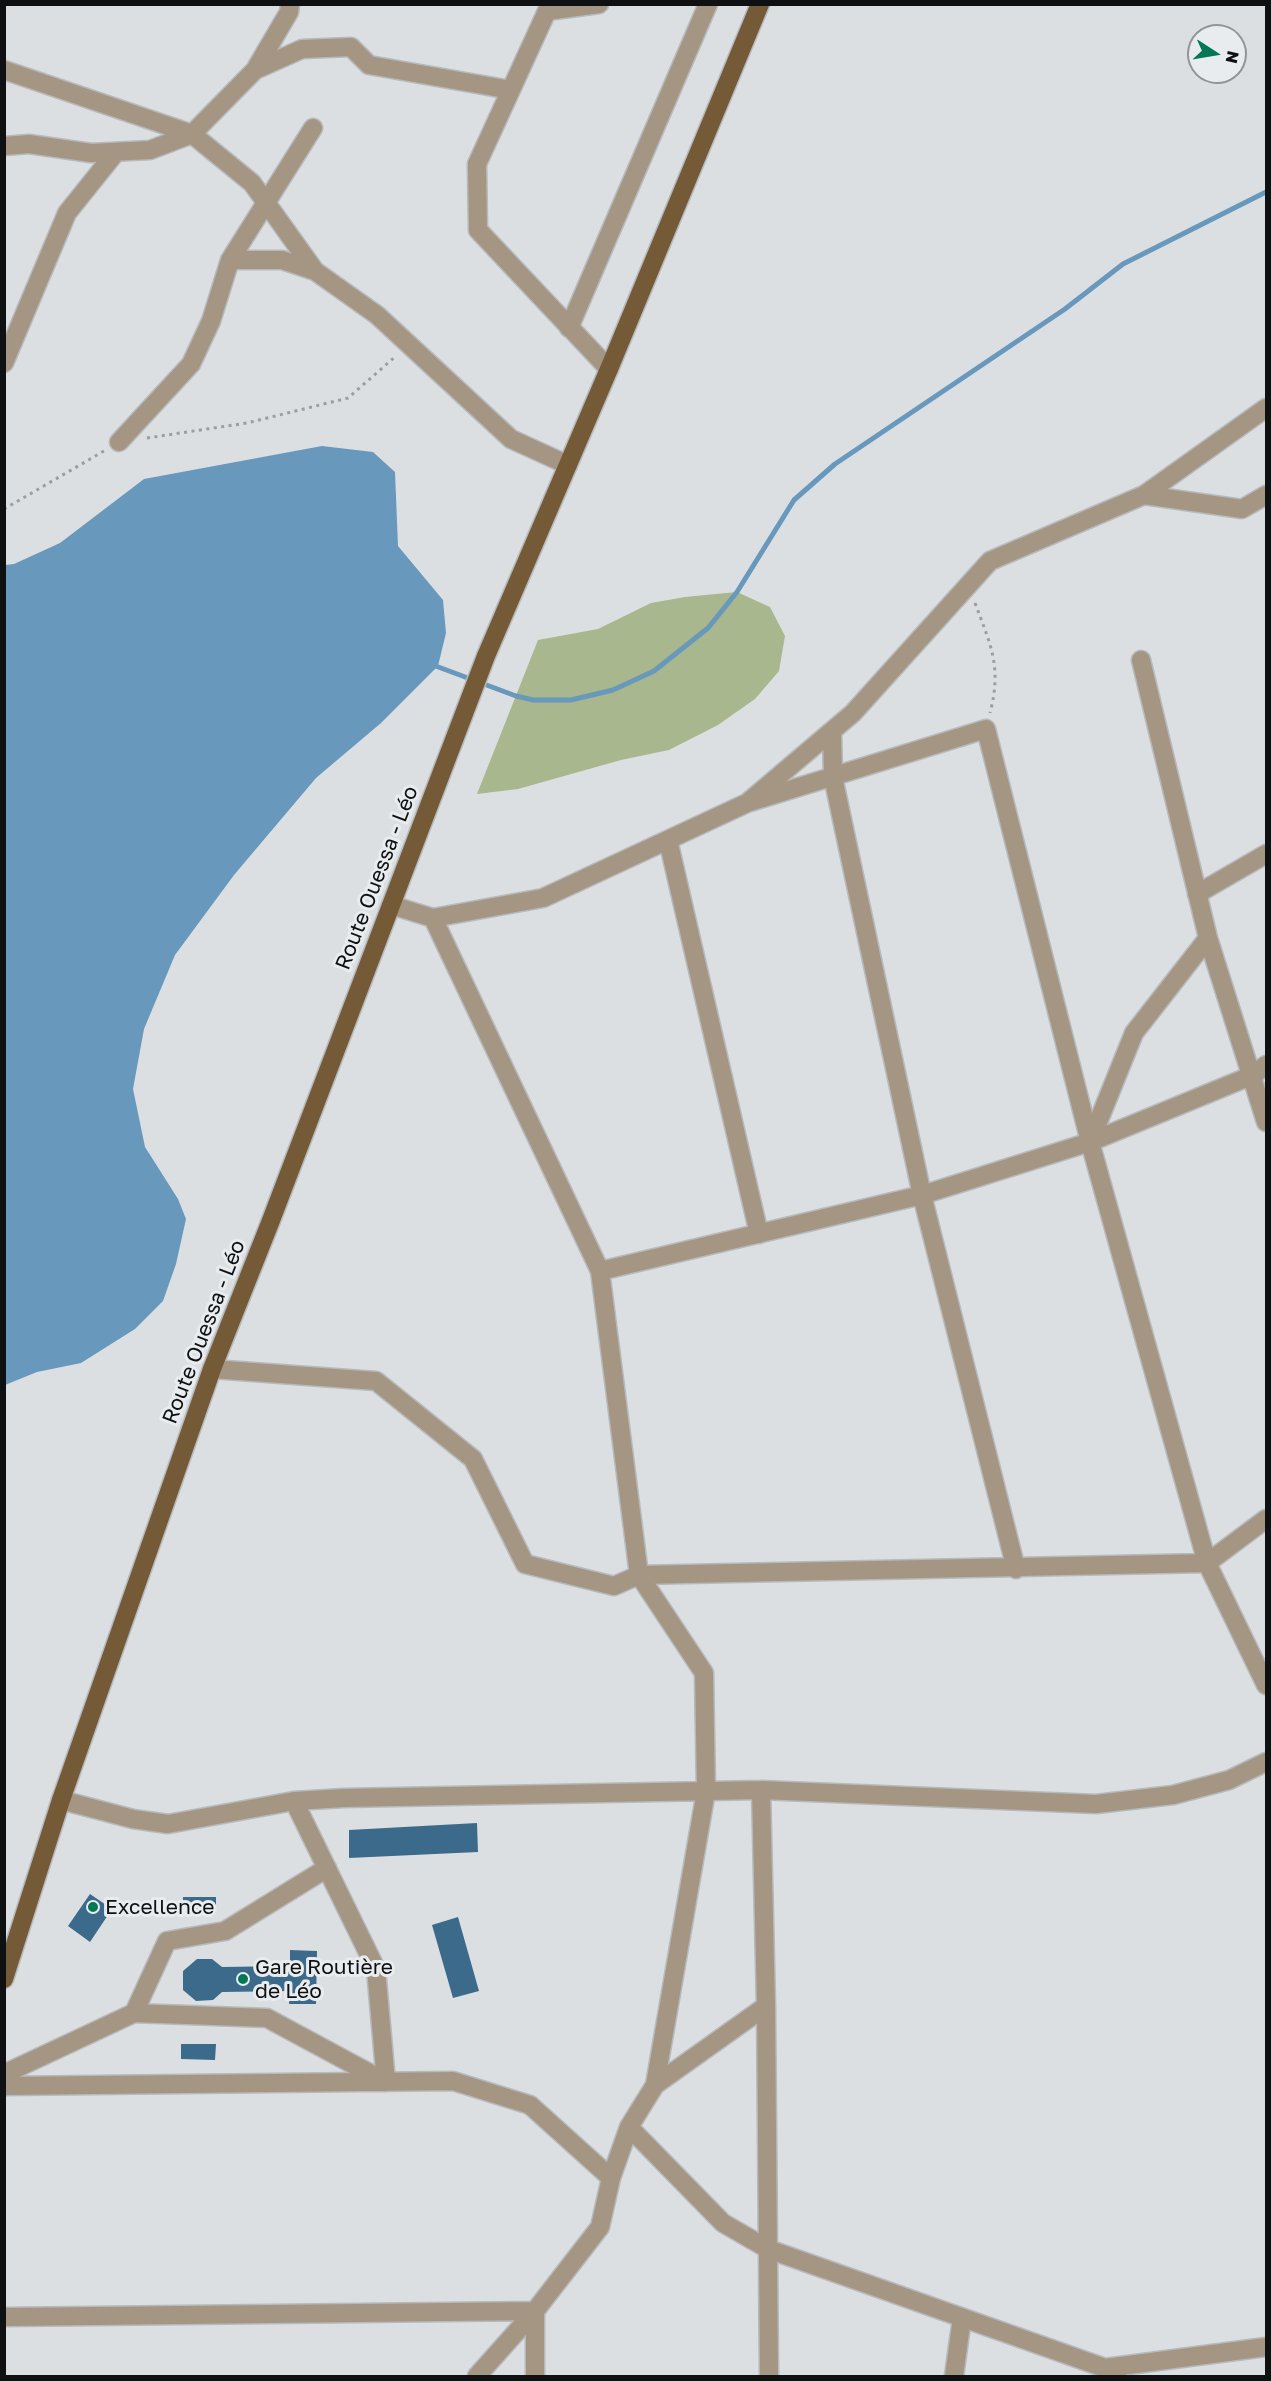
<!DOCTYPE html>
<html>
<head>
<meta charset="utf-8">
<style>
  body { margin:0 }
  #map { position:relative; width:1271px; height:2381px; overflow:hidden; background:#dcdfe2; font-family:"Golos Text",sans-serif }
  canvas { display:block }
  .frame { position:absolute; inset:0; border:6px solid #0f1011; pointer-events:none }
  .north { position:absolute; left:1187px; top:24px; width:60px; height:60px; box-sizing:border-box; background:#e9ecef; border:2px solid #929496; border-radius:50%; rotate:102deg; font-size:16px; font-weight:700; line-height:24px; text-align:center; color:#0f1011 }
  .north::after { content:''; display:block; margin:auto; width:21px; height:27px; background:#037854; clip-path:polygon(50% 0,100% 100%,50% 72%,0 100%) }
</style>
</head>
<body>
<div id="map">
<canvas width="1271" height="2381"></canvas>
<div class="frame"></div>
<div class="north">N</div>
</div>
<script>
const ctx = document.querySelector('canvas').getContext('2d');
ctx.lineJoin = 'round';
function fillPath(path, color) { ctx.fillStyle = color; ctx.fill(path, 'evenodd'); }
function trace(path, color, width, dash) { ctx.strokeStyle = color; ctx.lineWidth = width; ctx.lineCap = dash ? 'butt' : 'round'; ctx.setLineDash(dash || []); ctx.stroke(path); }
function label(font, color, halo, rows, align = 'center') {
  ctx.font = font + ' "Golos Text",sans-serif'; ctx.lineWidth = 6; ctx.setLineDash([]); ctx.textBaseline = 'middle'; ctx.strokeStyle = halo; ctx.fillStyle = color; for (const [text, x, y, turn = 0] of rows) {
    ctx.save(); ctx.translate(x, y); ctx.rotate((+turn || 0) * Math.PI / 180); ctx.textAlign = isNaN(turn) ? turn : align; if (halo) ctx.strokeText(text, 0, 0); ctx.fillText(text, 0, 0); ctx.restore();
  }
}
const green = new Path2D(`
  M737,592l33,15 15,29 -6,35 -24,28 -37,26 -49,25 -48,10 -103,29 -41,5 61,-154 60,-11 53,-26 34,-6z`);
const water = new Path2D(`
  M322,446l51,6 22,20 3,74 45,54 3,33 -8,33 -57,57 -65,55 -82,97 -59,80 -31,74 -11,60 12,58 33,52 8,20 -10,45 -13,37 -28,28 -54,34 -44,9 -32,13v-820l9,-1 46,-21 84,-64z`);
const stream = new Path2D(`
  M433,665l83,31 17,4h38l42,-10 41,-19 54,-43 29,-36 57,-92 41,-36 230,-155 58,-45 143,-72`);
const building = new Path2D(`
  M477,1823l1,29 -129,6v-28z
  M90,1894l22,15 -22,33 -22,-16z
  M183,1897h33v16h-33z
  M458,1917l21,74 -26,7 -21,-73z
  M290,1950l27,1 -1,53h-27l1,-13 -68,1 -9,8 -17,1 -13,-11v-19l14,-12h15l10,8 68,-1z
  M181,2044h35l-1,16 -34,-1z`);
const path = new Path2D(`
  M147,438l100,-15 101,-25 48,-42
  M4,509l100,-58
  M975,603c16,43 27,64 15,110`);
const minor = new Path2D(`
  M599,4l-52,7 -70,153 1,66 131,139
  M4,70l188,64 60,49 63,88 62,44 134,124 57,26
  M255,70l47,-21 49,-2 18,18 142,25
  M4,146l25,-2 62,9 59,-3 42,-16 63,-64 34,-58 1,-8
  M230,260h52l33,11
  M569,328l139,-324
  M4,363l63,-150 49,-61
  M119,442l72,-78 20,-43 19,-61 83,-132
  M1144,495l98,14 24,-14
  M1141,660l67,278 58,184
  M832,731l1,46 89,418 94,374
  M747,803l239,-74 104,413 117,421 59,122
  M668,840l91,394
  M1197,894l69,-40
  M391,905l42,13 167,353 39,304 65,98 2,118 -51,294 -26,42 -18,51 -11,49 -65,84 -58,65
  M433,918l110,-20 204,-95 106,-90 137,-152 154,-66 122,-87
  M1090,1142l44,-109 74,-95
  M600,1271l322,-76 168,-53 163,-67 13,-10
  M212,1369l164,12 97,78 52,105 89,22 25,-11 568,-12 59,-44
  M761,1790l5,216 3,370
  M61,1800l72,19 35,5 126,-23 50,-3 417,-8 335,14 77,-9 56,-15 37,-18
  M294,1801l82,168 10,113
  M134,2013l33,-72 58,-10 102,-63
  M4,2074l130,-61 133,5 117,63
  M655,2085l111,-79
  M4,2086l449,-5 77,24 81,73
  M629,2127l94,96 45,26 337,119 12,8
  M4,2317l531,-6v65
  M1105,2368l161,-21
  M954,2376l8,-58`);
const major = new Path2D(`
  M4,1979l57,-179 151,-431 58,-146 216,-567 123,-287 151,-365`);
const markers = [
  [93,1907,6,"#037854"],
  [243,1979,6,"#037854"]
];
const streetNames = [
  ["Route Ouessa - Léo",377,878,-69],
  ["Route Ouessa - Léo",204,1332,-69]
];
const poiNames = [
  ["Excellence",105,1907],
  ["Gare Routière",255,1967],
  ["de Léo",255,1991]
];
fillPath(green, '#a8b78d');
fillPath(water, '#6898bb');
trace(stream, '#6898bb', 5);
fillPath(building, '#3c6a8b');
trace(minor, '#b7babc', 21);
trace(major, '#b7babc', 21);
trace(path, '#9b9da0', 3, [3, 4.5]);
trace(minor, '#a59683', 18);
trace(major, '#745a36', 18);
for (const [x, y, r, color] of markers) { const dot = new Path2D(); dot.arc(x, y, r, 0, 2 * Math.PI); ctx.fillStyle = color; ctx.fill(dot); trace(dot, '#e9ecef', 2); }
label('21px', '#0f1011', '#e9ecef', streetNames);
label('21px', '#0f1011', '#e9ecef', poiNames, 'left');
</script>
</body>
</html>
